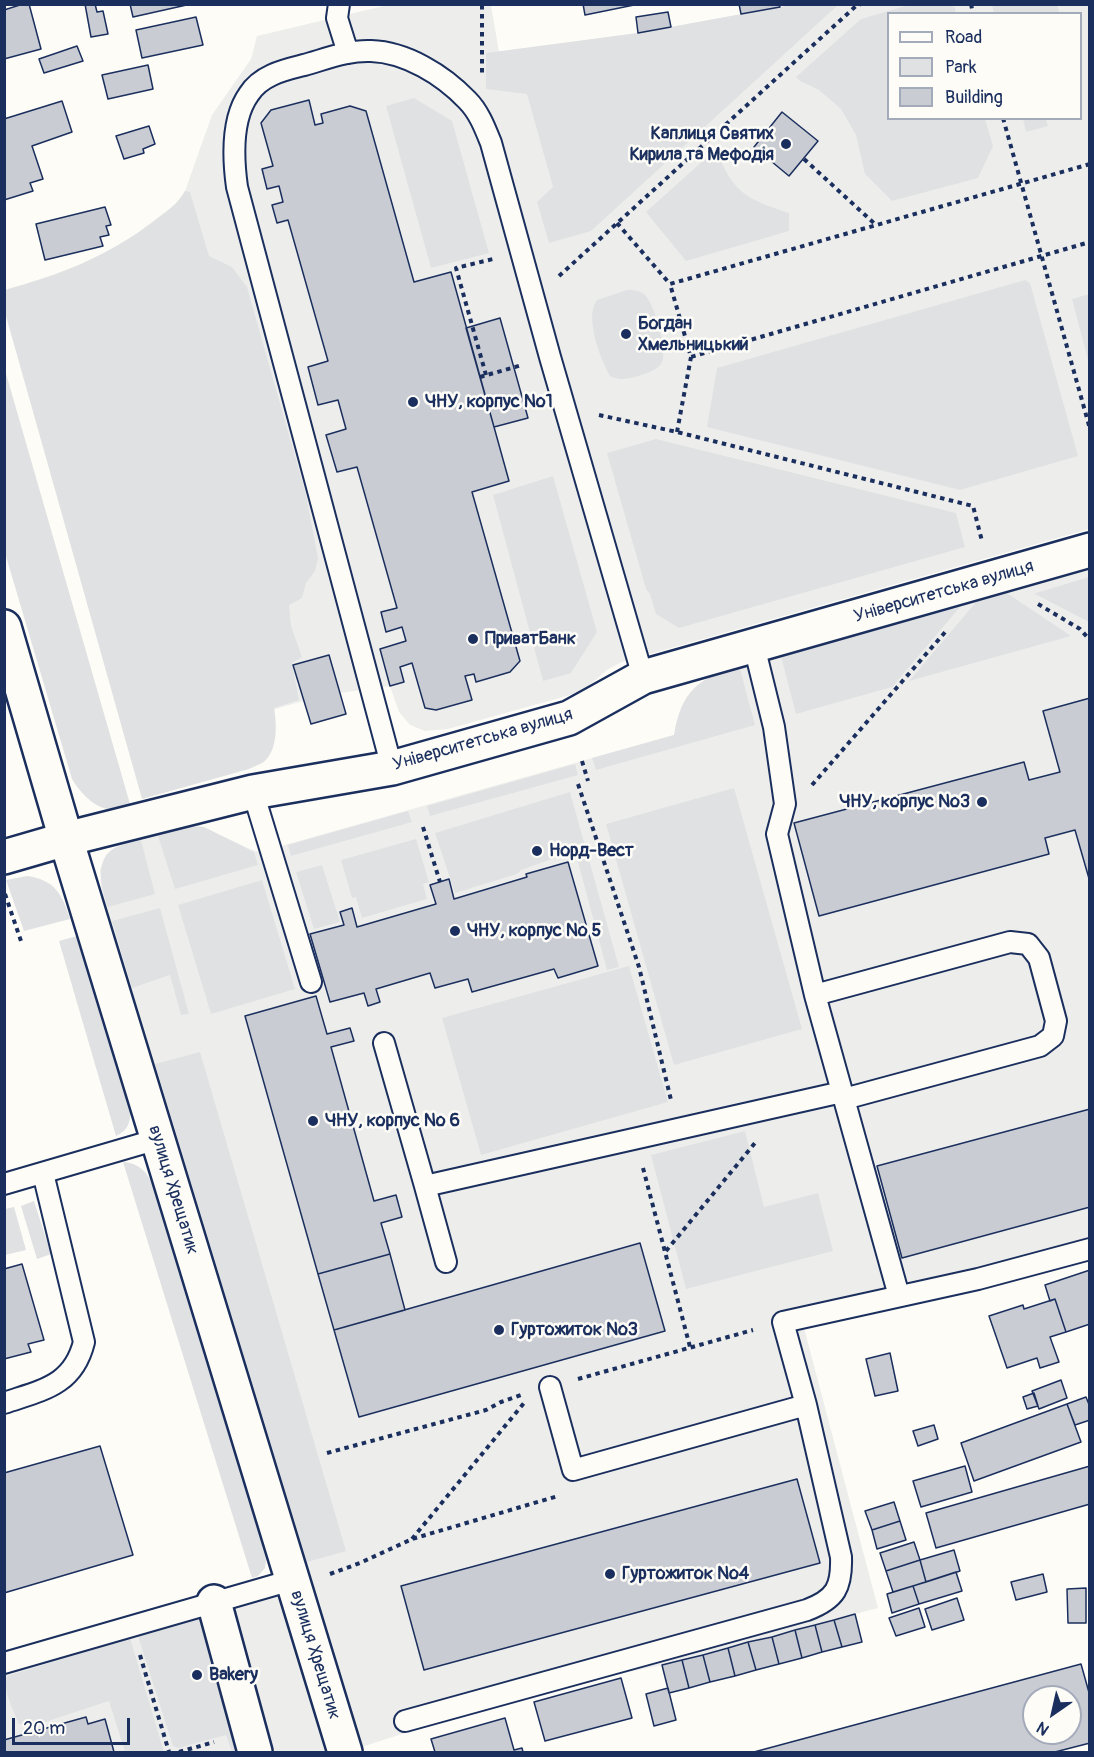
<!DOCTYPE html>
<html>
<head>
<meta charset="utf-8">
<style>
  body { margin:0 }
  #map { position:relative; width:1094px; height:1757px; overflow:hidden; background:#fdfcf7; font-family:Pangolin,sans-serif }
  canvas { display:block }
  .frame { position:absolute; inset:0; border:6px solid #1b2f5e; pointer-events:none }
  .legend { position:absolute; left:887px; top:12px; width:195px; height:108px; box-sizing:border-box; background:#fdfcf7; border:2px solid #a3aaba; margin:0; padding:8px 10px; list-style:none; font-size:18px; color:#1b2f5e }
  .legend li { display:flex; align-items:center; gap:12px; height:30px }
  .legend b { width:30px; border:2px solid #a3aaba }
  .north { position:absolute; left:1022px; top:1685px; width:60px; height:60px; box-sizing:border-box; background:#fdfcf7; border:2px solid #a3aaba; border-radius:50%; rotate:214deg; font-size:16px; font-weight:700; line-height:24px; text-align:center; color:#1b2f5e }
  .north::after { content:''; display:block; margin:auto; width:21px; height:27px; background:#1b2f5e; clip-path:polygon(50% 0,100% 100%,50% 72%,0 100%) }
  .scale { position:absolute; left:12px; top:1718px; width:118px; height:27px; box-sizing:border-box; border:3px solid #1b2f5e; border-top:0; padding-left:8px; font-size:18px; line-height:21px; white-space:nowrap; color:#1b2f5e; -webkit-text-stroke:4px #fdfcf7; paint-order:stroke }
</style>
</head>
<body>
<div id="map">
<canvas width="1094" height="1757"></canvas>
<div class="frame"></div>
<ul class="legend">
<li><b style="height:8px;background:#fdfcf7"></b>Road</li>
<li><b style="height:16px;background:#e0e1e3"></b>Park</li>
<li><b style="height:16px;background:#c9ccd3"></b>Building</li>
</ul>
<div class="north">N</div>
<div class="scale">20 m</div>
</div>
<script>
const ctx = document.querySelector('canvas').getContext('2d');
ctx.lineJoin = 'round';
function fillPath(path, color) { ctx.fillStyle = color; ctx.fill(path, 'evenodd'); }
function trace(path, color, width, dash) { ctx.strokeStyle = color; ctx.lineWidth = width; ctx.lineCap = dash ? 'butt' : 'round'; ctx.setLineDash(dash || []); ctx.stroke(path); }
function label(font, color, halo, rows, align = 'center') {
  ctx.font = font + ' Pangolin,sans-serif'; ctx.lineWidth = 5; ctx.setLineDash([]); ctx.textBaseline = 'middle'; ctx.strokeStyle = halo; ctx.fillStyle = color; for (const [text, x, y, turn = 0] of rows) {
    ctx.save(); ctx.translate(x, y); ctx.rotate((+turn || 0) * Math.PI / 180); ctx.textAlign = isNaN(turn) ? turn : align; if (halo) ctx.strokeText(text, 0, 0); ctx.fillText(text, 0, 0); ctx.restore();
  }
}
const built = new Path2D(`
  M392,4l99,1 8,47 139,-19 153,-28h298v524l-467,133 -15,8 -22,19 -11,5 -126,35 -23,2 -15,-6 -11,-13 -9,-26 -50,7 6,21 -35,10 -8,-23 -31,9 -129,85 -138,-482 -1,-23 48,-13 43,-18 41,-25 42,-32 7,-11 27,-76 39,-56 6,-23zM888,14h192v104h-192z
  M1089,568v671l-120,32 -74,13 -96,25 79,299 -216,57 -47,10 -195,53 -58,19 -256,-839 -5,-22 -1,-16 6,-15 7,-6 12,-5 66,-19h8l53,25 8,2 414,-117 5,-15 31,-43z
  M272,1574l53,178h-320v-100z`);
const green = new Path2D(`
  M791,5h47l-247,226 -42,12 -12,-41 16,-15 -26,-93 -41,-5v-36l152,-20z
  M909,5h42l4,3 1,5 -68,1v104l97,1 8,27 -15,32 -86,23 -27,-27 -9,-39 -15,-26 -22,-19 -19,-9 -4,-4 65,-58z
  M992,5h65l3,8h-66z
  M414,98l38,23 37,132 -58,15 -45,-162z
  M1023,119h23l2,7 -22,6z
  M716,149c17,44 30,50 73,64v18l-103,30 -40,-49z
  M185,191l5,1 19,64 23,11 15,20 59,208 12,63 -3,13 -9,12 -4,15 -13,7 2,21 11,31 -10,6 7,37 -25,8c3,16 4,45 -12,55 -4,2 -9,4 -13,6l-107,30 -137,-487v-22c56,-16 99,-32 147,-67 13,-10 25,-18 33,-32z
  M1025,280l5,3 48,173 -118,34 -253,-63 10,-59z
  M627,290c6,0 12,0 18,5 9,8 23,56 17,67 -4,9 -16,11 -24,14 -10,3 -18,5 -28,0 -10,-17 -26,-60 -13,-76z
  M1089,294h1l-1,70 -17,-65z
  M5,370l125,434c-6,2 -13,5 -20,5 -15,0 -31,-18 -38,-30l-67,-226z
  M656,439l300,74 9,34 -286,81 -23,-14 -6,-20 -4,-5 -39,-136z
  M553,476l44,156 -26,41 -28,8 -50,-186z
  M1089,577v45l-54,-28 1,-1z
  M1007,593l64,43 -162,45 68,-80z
  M960,607l-68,80 -96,27 -15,-58z
  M740,669l15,56 -159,45 -4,-12 82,-23c7,-42 24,-60 66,-66z
  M575,764l3,11 -148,41 -3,-10z
  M734,788l68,241 -128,36 -68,-241z
  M570,792l49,175 -12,3 -32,-119 -54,19 -4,4 -62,19 -20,-60z
  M408,811l4,11 -121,34 -3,-11z
  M190,827h14l50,25 4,13 -83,24 -17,-53z
  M416,839l13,43 -6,2 4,15 -65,19 -6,-21 -4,1 -11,-38z
  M141,840l14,54 -47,13c-6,-17 -14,-46 5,-58 8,-5 19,-6 28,-9z
  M322,865l18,57 -26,7 -18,-57z
  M27,876c28,4 35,18 43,43l-46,12 -18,-51z
  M262,880l33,109 -84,25 -33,-109z
  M160,908l29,106 -8,1 -11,-40 -38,13 -20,-67z
  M77,936l53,172c1,13 -1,22 -14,28l-57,-195z
  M629,966l39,136 -187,53 -39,-137z
  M200,1052l146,499 -39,11 -152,-498z
  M745,1131l19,76 54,-14 15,58 -147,38 -35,-134z
  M123,1162c16,1 25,10 30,25l108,354 5,19 -1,8 -7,8 -6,2z
  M34,1201l17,53 -14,5 -16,-53z
  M14,1207l12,43 -21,5v-46z
  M209,1615l37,137h-14l-6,-17 -48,13 -5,-2 -35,-110z
  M130,1638l34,114h-39l-16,-51 -76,25v5l-5,1 -2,-8h-7c-5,-13 -17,-34 -12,-48z`);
const building = new Path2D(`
  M23,4h6l12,45 -37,10v-49z
  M85,4h10l2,8 6,-1 5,23 -17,3z
  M130,4h61l-58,13z
  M583,4h56l-54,11z
  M739,4h40l1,3 -39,7z
  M668,12l3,15 -33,6 -2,-16z
  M196,17l7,28 -61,13 -6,-28z
  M77,46l6,15 -39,12 -5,-14z
  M148,65l5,24 -45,10 -6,-24z
  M309,100l6,25 8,-2 -2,-9 29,-8 16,5 48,171 37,-10 58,209 -37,11 48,169 -10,11 -34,10 -2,-8 -9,2 7,24 -36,10 -11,-2 -13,-45 -12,4 4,15 -14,4 -10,-37 26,-8 -4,-14 -16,5 -5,-20 16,-4 -40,-141 -20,5 -11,-37 20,-6 -8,-29 -20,5 -10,-38 20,-6 -40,-141 -11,3 -5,-18 11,-3 -4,-16 -12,3 -5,-20 11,-3 -12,-43 10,-13z
  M62,101l10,31 -40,14 11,33 -13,4 3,8 -29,9v-81z
  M782,112l36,29 -29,35 -35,-29z
  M149,126l6,18 -12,5 1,4 -20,6 -8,-23z
  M105,207l6,18 -5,1 3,9 -9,2 3,9 -58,14 -9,-36z
  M500,318l28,100 -34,9 -28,-99z
  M329,655l17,59 -35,10 -18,-59z
  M1090,698v184l-15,-52 -30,8 4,16 -230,62 -25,-93 230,-61 5,18 31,-8 -17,-61z
  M568,862l30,104 -40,12 -4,-9 -82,23 -4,-13 -33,9 -5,-15 -54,16 4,13 -12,4 -4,-13 -34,9 -20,-68 34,-9 -4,-13 12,-4 5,19 79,-23 -6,-19 19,-6 5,20 73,-22 -1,-3z
  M316,996l11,38 23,-6 4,13 -23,6 43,154 22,-6 6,22 -21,6 9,31 -72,20 -73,-258z
  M1090,1109v98l-188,51 -25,-92z
  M640,1243l25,88 -306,86 -25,-87z
  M390,1254l15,56 -71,20 -16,-56z
  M22,1264l22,76 -16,4 3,8 -27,7v-90z
  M1090,1270v54l-24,8 -11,-33 -5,2 -5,-16z
  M1055,1299l11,33 -16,5 9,25 -19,6 -3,-10 -30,10 -18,-52 34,-11 1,4z
  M890,1353l8,38 -23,5 -9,-37z
  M1061,1380l6,18 -28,11 -7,-18z
  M1034,1393l4,13 -11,3 -4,-12z
  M1086,1397l4,10v13l-15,5 -8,-21z
  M1067,1404l14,38 -107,39 -13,-38z
  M934,1425l4,14 -20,7 -5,-15z
  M100,1446l33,109 -129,38v-120z
  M965,1466l7,26 -51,15 -8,-26z
  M1090,1466v38l-154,44 -10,-35z
  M797,1479l23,84 -396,107 -23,-84z
  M894,1502l6,19 -28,9 -7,-19z
  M900,1521l6,19 -29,9 -5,-19z
  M914,1542l6,18 -34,11 -6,-18z
  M954,1550l6,21 -34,11 -6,-22z
  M920,1560l6,22 -33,10 -7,-21z
  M956,1572l6,19 -43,13 -6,-18z
  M1043,1574l4,18 -31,8 -5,-18z
  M913,1586l6,18 -27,9 -5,-19z
  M1086,1588v35h-18l-1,-34z
  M957,1598l7,22 -32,10 -7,-21z
  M919,1608l6,19 -29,9 -7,-18z
  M855,1614l7,28 -20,5 -8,-27z
  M834,1620l8,27 -20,5 -7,-27z
  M815,1625l7,27 -20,6 -7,-28z
  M795,1630l7,28 -23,6 -7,-27z
  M772,1637l7,27 -23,6 -8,-28z
  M748,1642l8,28 -21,6 -7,-28z
  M728,1648l7,28 -25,6 -7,-27z
  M703,1655l7,27 -21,6 -7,-28z
  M682,1660l7,28 -20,5 -7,-28z
  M1081,1664l9,32v47l-35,9h-301zM1034,1697h36v36h-36z
  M621,1678l11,40 -87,23 -11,-39z
  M668,1688l8,32 -22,6 -8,-32z
  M86,1717l2,7 17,-5 9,33h-110v-12z
  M505,1718l9,32 8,-2 1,4h-88l-4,-13z`);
const path = new Path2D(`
  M971,4l2,10
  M482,5v68
  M1003,118l87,311
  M804,159l72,66
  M1090,164l-420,120 21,73 399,-115
  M617,223l53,61
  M559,276l297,-270 5,-2
  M486,375l-30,-107 37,-9
  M480,377l42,-12
  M599,415l78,17 296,74 9,35
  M677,432l14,-75
  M1038,604l42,25 10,11
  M582,761l6,20
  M578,784l61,183 32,133
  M812,785l135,-155
  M423,827l17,55
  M5,894l16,47
  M643,1168l47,179
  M666,1251l89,-108
  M578,1379l175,-49
  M327,1453l159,-43 15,-8 20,-7
  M412,1539l112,-136
  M330,1574l30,-11 52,-24 146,-43
  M140,1655l29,97
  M179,1752l35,-10`);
const lane = new Path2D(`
  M339,4l-2,14 11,35
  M754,646l20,81 11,77 -8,30 38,161 84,301
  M392,768l-155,-581c-4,-29 -6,-68 12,-93 12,-19 35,-24 55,-29 22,-6 44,-15 67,-14 35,1 72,24 96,49 12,12 18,28 24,43l59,214 93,320
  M253,792l58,190
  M815,995l195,-53 18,2 11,14 17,63 -3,15 -13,10 -196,53
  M384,1043l41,143
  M4,1184l154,-45
  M446,1262l-21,-76 417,-94
  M550,1387l23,83 233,-65 -23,-83 195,-43 112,-30
  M4,1403c38,-13 69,-17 80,-61l-41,-169
  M4,1663l288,-83
  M405,1721l402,-111c29,-11 35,-23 34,-53l-35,-152`);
const street = new Path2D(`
  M4,857l62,-18 187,-47 139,-24 177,-50 74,-41 447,-127
  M214,1602l41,150`);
const secondary = new Path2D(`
  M4,627l62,212 279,913`);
const markers = [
  [786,144,6,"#1b2f5e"],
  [626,334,6,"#1b2f5e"],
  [413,402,6,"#1b2f5e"],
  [473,639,6,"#1b2f5e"],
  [982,802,6,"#1b2f5e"],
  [537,851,6,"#1b2f5e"],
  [455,931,6,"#1b2f5e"],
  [313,1121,6,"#1b2f5e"],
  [499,1330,6,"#1b2f5e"],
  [610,1574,6,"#1b2f5e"],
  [197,1675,6,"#1b2f5e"]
];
const poiNames = [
  ["Каплиця Святих",774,134,"right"],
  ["Кирила та Мефодія",774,155,"right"],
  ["Богдан",638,324],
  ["Хмельницький",638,345],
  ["ЧНУ, корпус №1",425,402],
  ["ПриватБанк",485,639],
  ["ЧНУ, корпус №3",970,802,"right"],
  ["Норд-Вест",549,851],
  ["ЧНУ, корпус № 5",467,931],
  ["ЧНУ, корпус № 6",325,1121],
  ["Гуртожиток №3",511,1330],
  ["Гуртожиток №4",622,1574],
  ["Bakery",209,1675]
];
const streetNames = [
  ["Університетська вулиця",944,592,-16],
  ["Університетська вулиця",483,740,-16],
  ["вулиця Хрещатик",173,1190,73],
  ["вулиця Хрещатик",315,1655,73]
];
fillPath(built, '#edeeec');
fillPath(green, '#e0e1e3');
fillPath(building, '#c9ccd3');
trace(building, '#1b2f5e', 1.5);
trace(lane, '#1b2f5e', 24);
trace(street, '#1b2f5e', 38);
trace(secondary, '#1b2f5e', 38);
trace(path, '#1b2f5e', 4, [4.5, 4.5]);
trace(lane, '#fdfcf7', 20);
trace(street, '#fdfcf7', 33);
trace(secondary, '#fdfcf7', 33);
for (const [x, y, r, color] of markers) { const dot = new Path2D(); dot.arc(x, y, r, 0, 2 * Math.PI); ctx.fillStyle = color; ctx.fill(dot); trace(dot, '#fdfcf7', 2); }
label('bold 18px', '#1b2f5e', '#fdfcf7', poiNames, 'left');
label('18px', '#1b2f5e', '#fdfcf7', streetNames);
</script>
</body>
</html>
